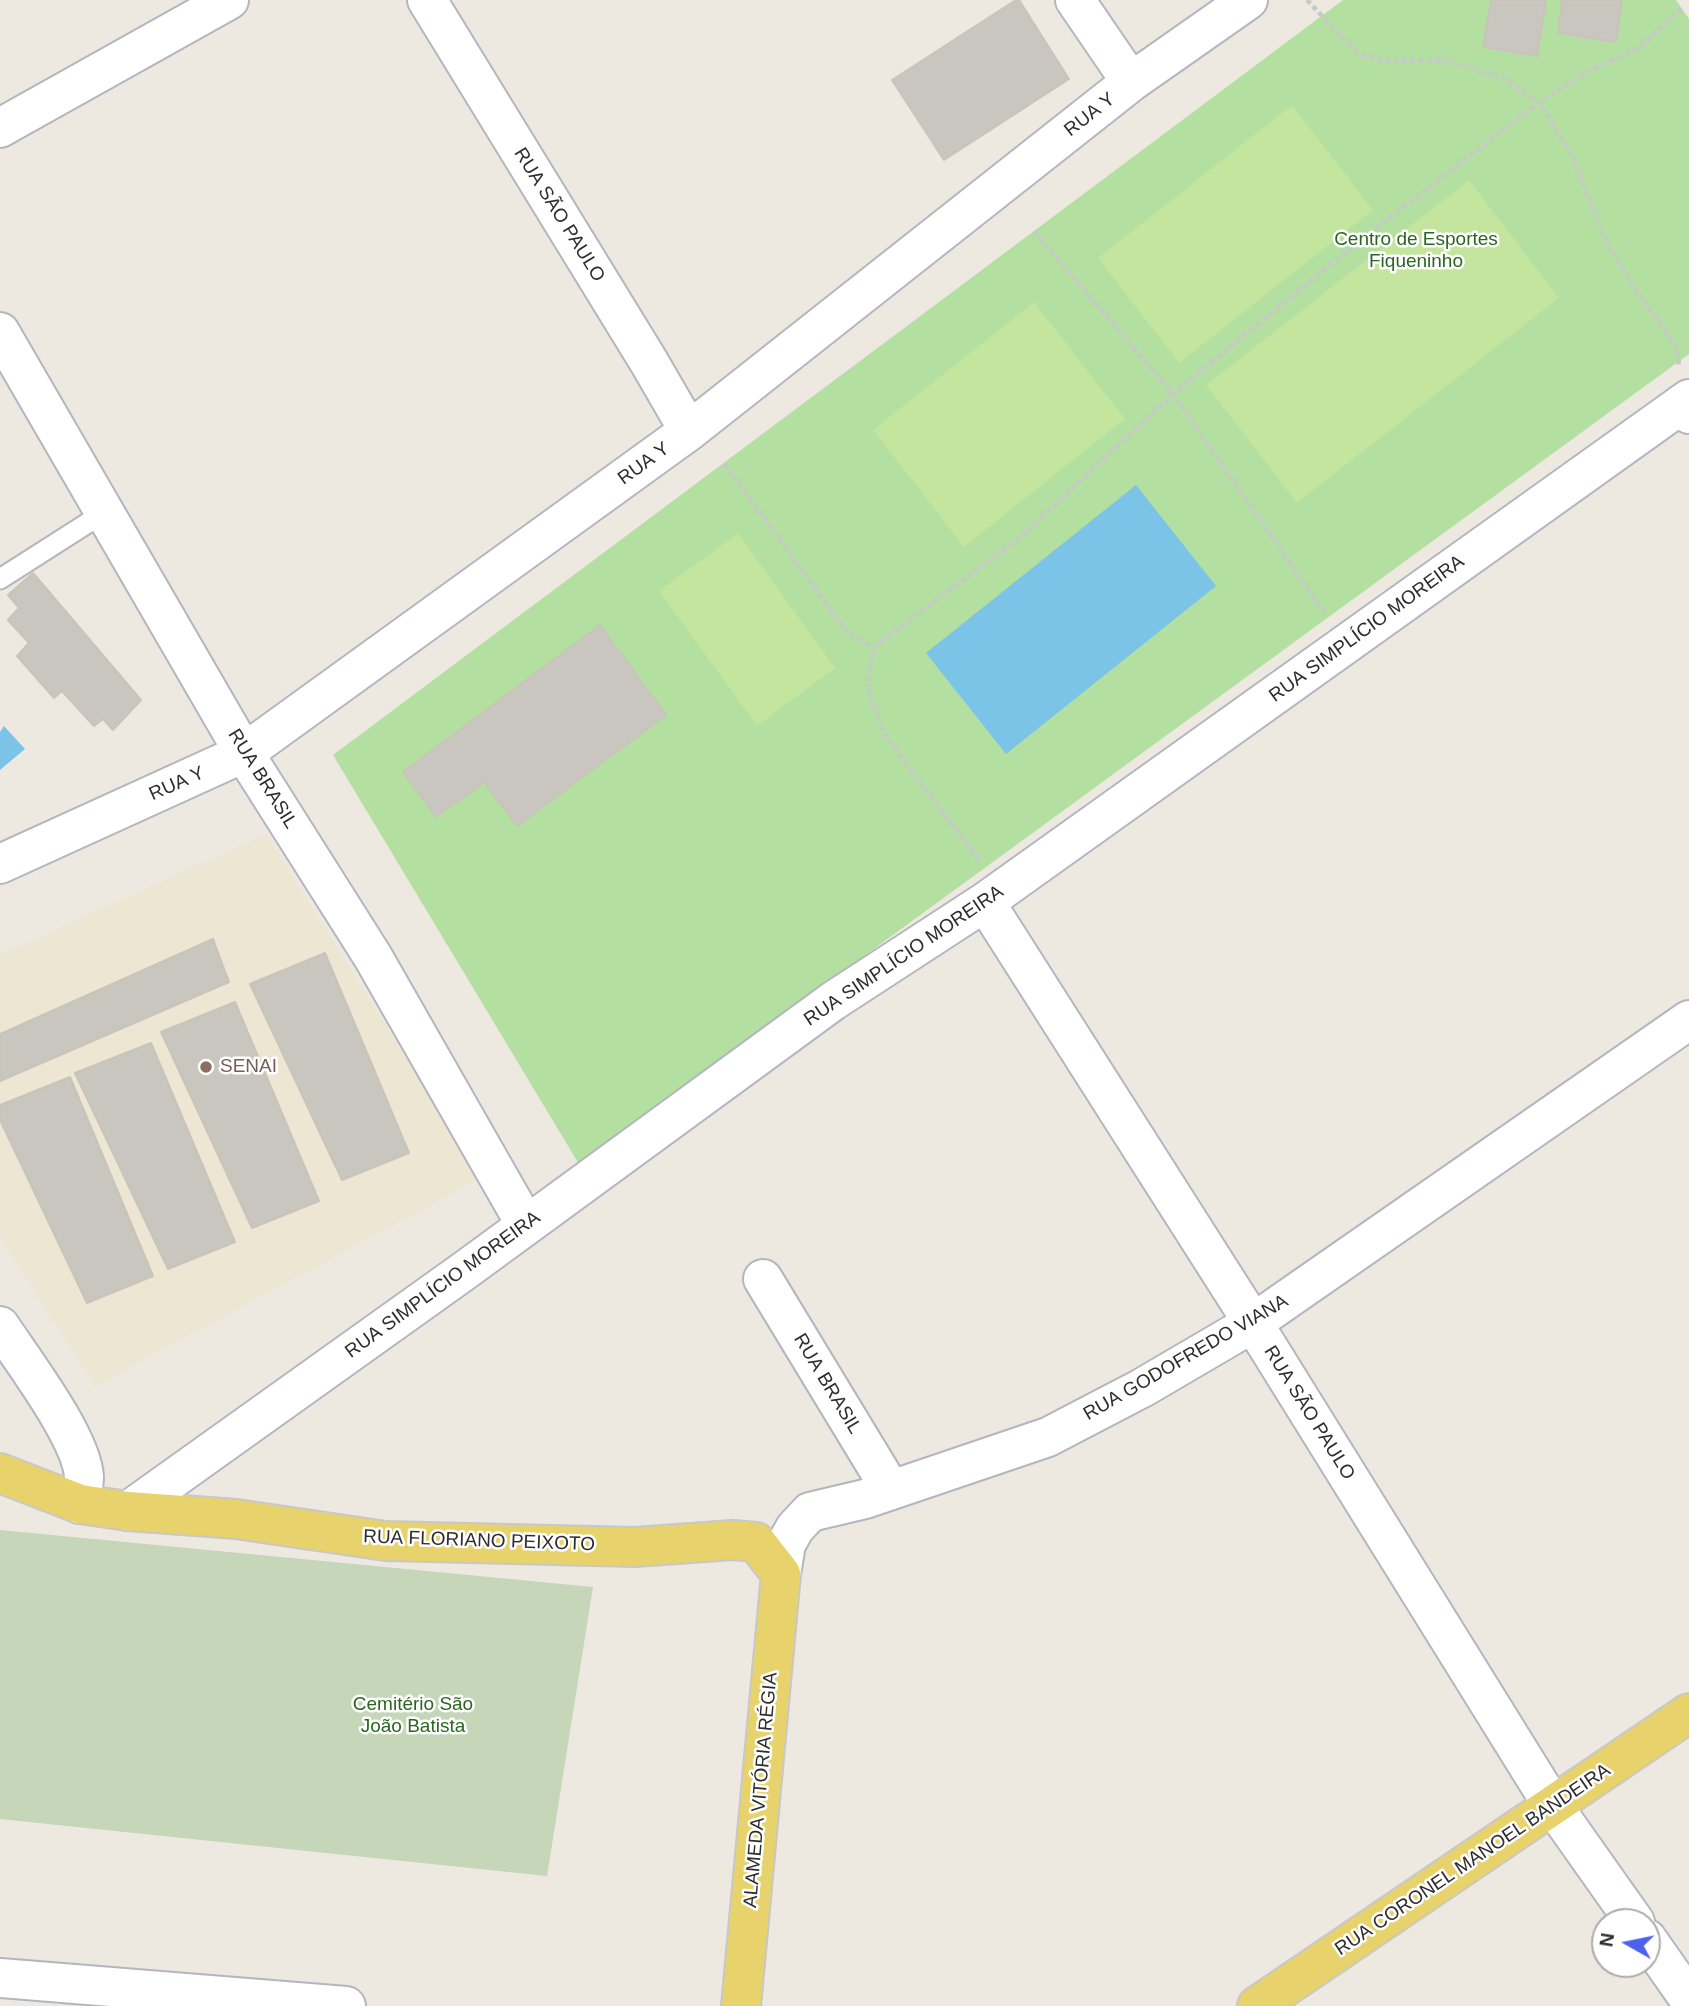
<!DOCTYPE html>
<html>
<head>
<meta charset="utf-8">
<style>
  body { margin:0 }
  #map { position:relative; width:1689px; height:2006px; overflow:hidden; background:#ede8e0; font-family:Arial,sans-serif }
  canvas { display:block }
  .north { position:absolute; left:1591px; top:1908px; width:70px; height:70px; box-sizing:border-box; background:#fff; border:2px solid #ababab; border-radius:50%; rotate:279deg; font-size:19px; font-weight:700; line-height:28px; text-align:center; color:#2d2d2d }
  .north::after { content:''; display:block; margin:auto; width:24px; height:32px; background:#4d61ed; clip-path:polygon(50% 0,100% 100%,50% 72%,0 100%) }
</style>
</head>
<body>
<div id="map">
<canvas width="1689" height="2006"></canvas>
<div class="north">N</div>
</div>
<script>
const ctx = document.querySelector('canvas').getContext('2d');
ctx.lineJoin = 'round';
function fillPath(path, color) { ctx.fillStyle = color; ctx.fill(path, 'evenodd'); }
function trace(path, color, width, dash) { ctx.strokeStyle = color; ctx.lineWidth = width; ctx.lineCap = dash ? 'butt' : 'round'; ctx.setLineDash(dash || []); ctx.stroke(path); }
function label(font, color, halo, rows, align = 'center') {
  ctx.font = font + ' Arial,sans-serif'; ctx.lineWidth = 5; ctx.setLineDash([]); ctx.textBaseline = 'middle'; ctx.strokeStyle = halo; ctx.fillStyle = color; for (const [text, x, y, turn = 0] of rows) {
    ctx.save(); ctx.translate(x, y); ctx.rotate((+turn || 0) * Math.PI / 180); ctx.textAlign = isNaN(turn) ? turn : align; if (halo) ctx.strokeText(text, 0, 0); ctx.fillText(text, 0, 0); ctx.restore();
  }
}
const education = new Path2D(`
  M266,834l215,344 -386,208 -95,-149v-282z`);
const green = new Path2D(`
  M1343,0h333l13,19v335l-1110,810 -246,-409z`);
const cemetery = new Path2D(`
  M0,1530l593,57 -46,289 -547,-57z`);
const pitch = new Path2D(`
  M1292,105l81,105 -194,153 -81,-105z
  M1469,180l90,118 -262,205 -91,-118z
  M1034,302l91,117 -161,128 -91,-117z
  M738,533l97,135 -78,58 -98,-135z`);
const water = new Path2D(`
  M1136,485l80,101 -210,168 -80,-101z
  M4,726l21,23 -25,21v-38z`);
const building = new Path2D(`
  M1016,0h3l50,79 -125,81 -52,-80z
  M1491,0h55l-9,56 -54,-9z
  M1562,0h60l-6,42 -58,-9z
  M33,573l108,127 -28,30 -10,-11 -9,7 -32,-35 -8,7 -37,-42 12,-13 -21,-23 11,-12 -11,-13z
  M600,625l66,90 -149,111 -33,-44 -48,35 -33,-45z
  M213,939l16,43 -229,99v-47z
  M325,953l84,200 -67,27 -92,-196z
  M235,1002l84,199 -67,27 -91,-196z
  M151,1043l84,199 -67,27 -93,-196z
  M70,1077l83,199 -66,27 -87,-183v-15z`);
const path = new Path2D(`
  M1307,0l51,54 30,7 58,-1 58,19 35,23 32,51 35,88 26,43 45,64 2,17
  M1034,231l139,163 153,221
  M724,463l118,162c10,11 19,17 33,21
  M979,860l-94,-125 -16,-42v-20l6,-27 142,-106 156,-146 184,-151 182,-141 50,-31 50,-23 43,-40`);
const lane = new Path2D(`
  M0,579l105,-67`);
const street = new Path2D(`
  M427,0l222,362 40,69
  M1075,0l56,82
  M0,332l244,421 129,204 153,268
  M0,864l244,-111 445,-322 442,-349 117,-82
  M985,902l268,421 300,483 82,116
  M763,1279l128,211
  M0,1326c23,35 82,112 84,151 0,8 -3,18 -4,27
  M128,1511l336,-240 369,-270 152,-99 697,-498
  M1647,1939l42,60
  M0,1978l346,28`);
const secondary = new Path2D(`
  M0,128l229,-128
  M1689,399l-7,5 7,10
  M781,1574l5,-30 9,-16 15,-16 55,-13 183,-62 94,-49 111,-65 436,-303`);
const primary = new Path2D(`
  M0,1473l80,31 48,7 108,8 150,22 249,6 98,-7 23,2 25,32 -40,432
  M1257,2006l432,-293`);
const markers = [
  [206,1067,7,"#8d6e63"]
];
const streetNames = [
  ["RUA Y",1090,115,-38],
  ["RUA SÃO PAULO",559,215,58],
  ["RUA Y",644,464,-36],
  ["RUA SIMPLÍCIO MOREIRA",1367,629,-36],
  ["RUA BRASIL",262,779,58],
  ["RUA Y",177,784,-24],
  ["RUA SIMPLÍCIO MOREIRA",904,956,-34],
  ["RUA SIMPLÍCIO MOREIRA",443,1285,-36],
  ["RUA GODOFREDO VIANA",1186,1358,-30],
  ["RUA BRASIL",827,1384,59],
  ["RUA SÃO PAULO",1309,1413,58],
  ["RUA FLORIANO PEIXOTO",479,1541,2],
  ["ALAMEDA VITÓRIA RÉGIA",761,1790,-85],
  ["RUA CORONEL MANOEL BANDEIRA",1473,1860,-34]
];
const parkNames = [
  ["Centro de Esportes",1416,240],
  ["Fiqueninho",1416,262],
  ["Cemitério São",413,1705],
  ["João Batista",413,1727]
];
const educationNames = [
  ["SENAI",220,1067]
];
fillPath(education, '#ede6d2');
fillPath(green, '#b3dfa1');
fillPath(cemetery, '#c5d6b9');
fillPath(pitch, '#c3e59e');
fillPath(water, '#7cc4e7');
fillPath(building, '#c9c6bf');
trace(building, '#c9c4ba', 2);
trace(lane, '#b4b5bf', 23);
trace(street, '#b4b5bf', 42);
trace(secondary, '#b4b5bf', 42);
trace(primary, '#c8c8c8', 42);
trace(path, '#c8c8c8', 4.5, [5, 3.5]);
trace(lane, '#fff', 19);
trace(street, '#fff', 38);
trace(secondary, '#fff', 38);
trace(primary, '#e7d26b', 38);
for (const [x, y, r, color] of markers) { const dot = new Path2D(); dot.arc(x, y, r, 0, 2 * Math.PI); ctx.fillStyle = color; ctx.fill(dot); trace(dot, '#fff', 2.5); }
label('19px', '#2d2d2d', '#fff', streetNames);
label('19px', '#2b6620', '#fff', parkNames);
label('19px', '#785e54', '#fff', educationNames, 'left');
</script>
</body>
</html>
